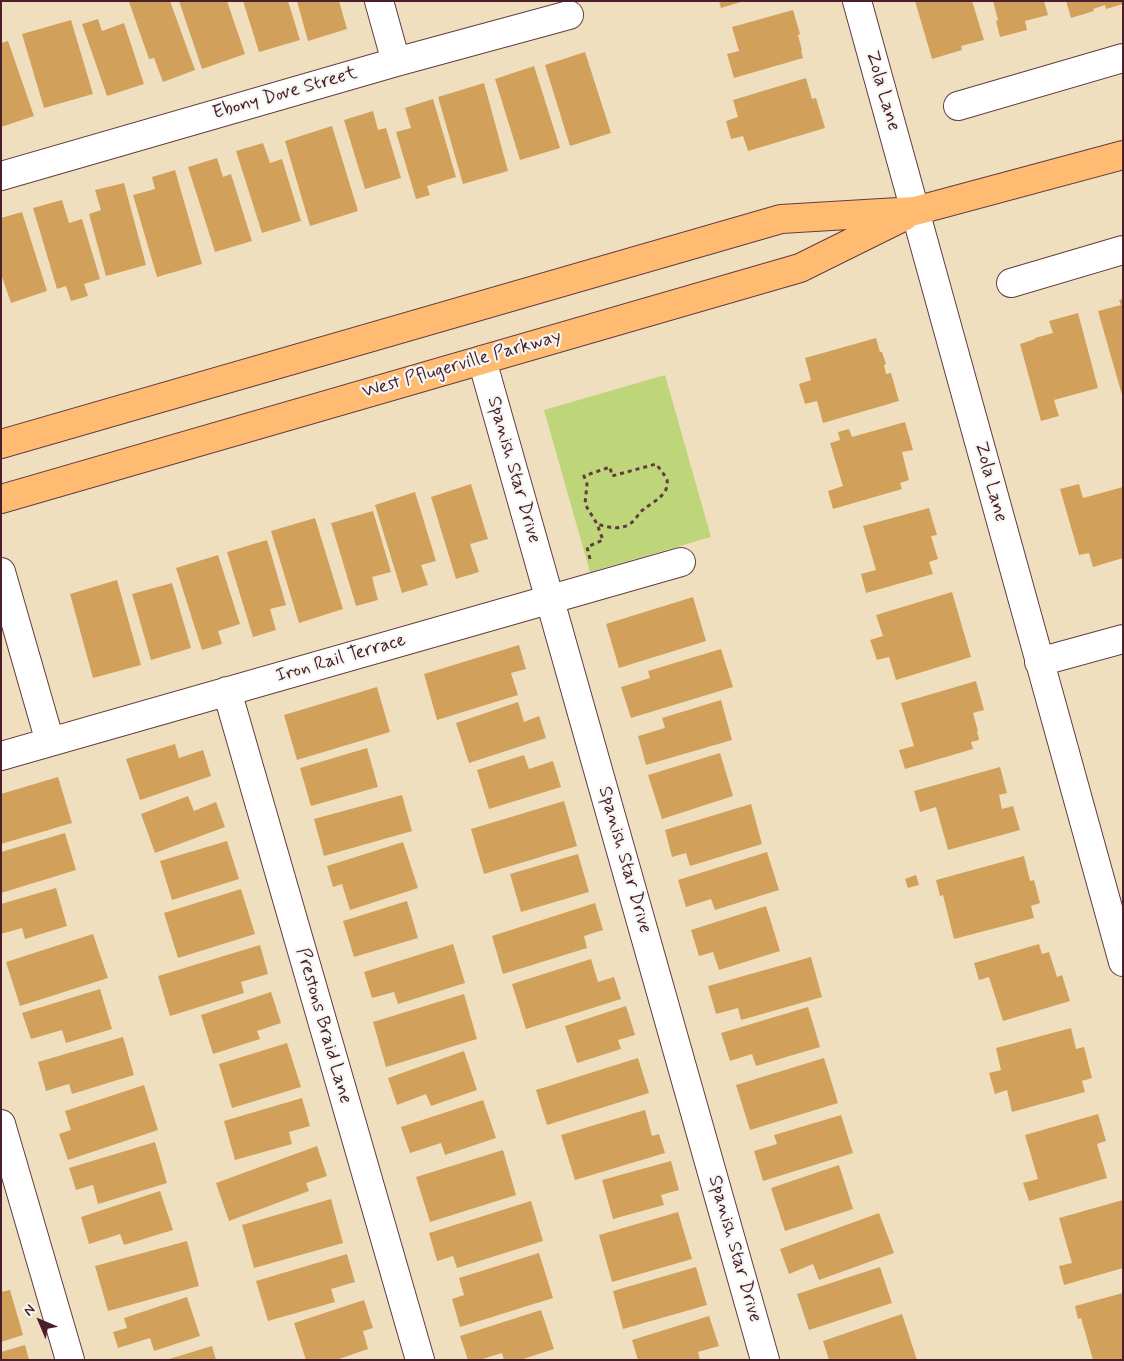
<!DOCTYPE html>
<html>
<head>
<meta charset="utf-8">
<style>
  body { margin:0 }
  #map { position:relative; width:1124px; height:1361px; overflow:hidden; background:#f0dfbf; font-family:Mynerve,sans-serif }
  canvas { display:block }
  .frame { position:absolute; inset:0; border:2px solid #4a1f2b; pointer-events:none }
  .north { position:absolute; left:15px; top:1296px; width:50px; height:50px; -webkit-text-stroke:4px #f6f6f2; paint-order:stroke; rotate:315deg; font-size:14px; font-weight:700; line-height:20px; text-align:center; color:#4a1f2b }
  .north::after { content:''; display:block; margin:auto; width:18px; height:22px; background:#4a1f2b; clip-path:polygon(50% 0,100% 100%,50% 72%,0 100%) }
</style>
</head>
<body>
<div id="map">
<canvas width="1124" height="1361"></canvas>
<div class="frame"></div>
<div class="north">N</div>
</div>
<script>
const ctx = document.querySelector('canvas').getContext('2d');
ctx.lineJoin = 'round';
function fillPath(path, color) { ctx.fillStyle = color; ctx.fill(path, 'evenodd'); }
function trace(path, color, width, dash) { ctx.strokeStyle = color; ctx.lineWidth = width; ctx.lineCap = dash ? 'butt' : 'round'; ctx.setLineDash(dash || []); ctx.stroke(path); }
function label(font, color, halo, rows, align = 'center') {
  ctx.font = font + ' Mynerve,sans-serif'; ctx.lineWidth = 4.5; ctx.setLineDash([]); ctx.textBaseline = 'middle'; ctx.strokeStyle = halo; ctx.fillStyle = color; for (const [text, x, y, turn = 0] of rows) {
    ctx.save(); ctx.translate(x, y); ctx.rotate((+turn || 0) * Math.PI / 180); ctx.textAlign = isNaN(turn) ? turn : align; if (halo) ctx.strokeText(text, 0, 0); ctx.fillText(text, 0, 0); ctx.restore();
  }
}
const green = new Path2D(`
  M665,375l46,162 -121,35 -46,-162z`);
const building = new Path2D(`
  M130,1h40l25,69 -32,12 -9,-24 -5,1 -20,-57z
  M179,1h48l18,53 -43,15z
  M243,1h45l12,39 -41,12z
  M297,1h42l8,28 -39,12z
  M719,1h22v1l-20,6z
  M915,1h57l12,39 -23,6 1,4 -30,9z
  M993,1h51l4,14 -23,6 2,9 -27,7 -4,-16 2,-1z
  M1066,1h56l1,3 -17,5 -1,-4 -12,4 1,2 -23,7z
  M793,10l7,24 -2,1 4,15h-1l2,8 -69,20 -7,-24 12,-3 -7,-24z
  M98,19l4,12 22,-8 20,61 -37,12 -25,-72z
  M71,20l22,74 -49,14 -22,-74z
  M8,41l26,75 -33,11v-84z
  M585,52l26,81 -41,13 -25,-81z
  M534,66l26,82 -40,12 -25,-81z
  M806,78l6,21 4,-1 9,30 -77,23 -5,-15 -12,3 -5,-18 12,-4 -5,-17z
  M484,83l24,88 -45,13 -25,-87z
  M433,99l23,78 -29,9 3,9 -14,4 -20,-67 15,-4 -6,-20z
  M373,111l5,19 8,-2 15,50 -36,11 -21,-69z
  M332,126l26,85 -48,15 -25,-85z
  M263,143l7,20 12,-4 19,62 -39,12 -26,-82z
  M217,158l6,19 8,-3 21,67 -37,11 -27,-85z
  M175,170l27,94 -45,13 -24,-82 22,-6 -3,-12z
  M124,183l22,82 -40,11 -17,-62 12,-4 -6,-20z
  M62,200l7,23 13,-4 18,60 -16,5 4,12 -17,5 -5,-15 -9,3 -24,-81z
  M22,212l25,79 -36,12 -10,-29v-56z
  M1123,299v96h-1l-24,-84 23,-6 -2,-5z
  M1078,313l20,75 -44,12 5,16 -18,5 -21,-77 15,-5v-1l18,-5 -4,-12z
  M876,338l4,14h2l4,12 -2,1 2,9 5,-1 8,28 -76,22 -6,-22 -12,3 -6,-20 12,-4 -6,-22z
  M905,422l8,28 -11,2 7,28 -9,3 2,6 -69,20 -5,-18 15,-5 -13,-43 10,-3 -2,-8 11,-3 3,8z
  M471,484l17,55 -18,5 9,28 -23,7 -25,-82z
  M1079,484l4,14 40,-11v71l-30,9 -4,-14 -10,2 -19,-66z
  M415,492l21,69 -15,4 7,20 -26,8 -27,-88z
  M929,508l8,27 -6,1 7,23 -9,3 4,12 -67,19 -5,-19 15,-4 -13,-44z
  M373,511l18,61 -19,5 6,23 -22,6 -25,-83z
  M315,518l28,91 -44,14 -28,-92z
  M267,540l19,65 -16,4 6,21 -23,7 -26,-85z
  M218,555l22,69 -22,7 4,13 -20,6 -26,-82z
  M117,580l24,85 -48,13 -23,-84z
  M172,583l19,65 -40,12 -19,-66z
  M952,592l19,65 -75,23 -7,-23 -12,3 -7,-20 13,-4 -7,-21z
  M693,597l13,44 -87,27 -13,-44z
  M519,645l7,24 -15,4 7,22 -81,25 -13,-46z
  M721,649l12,38 -102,31 -10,-31 29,-9 -2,-7z
  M976,681l8,29 -11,3 5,18h-1l2,9 -8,2 2,7 -68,20 -6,-19 15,-4 -13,-43z
  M377,687l13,45 -93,28 -13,-45z
  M721,700l11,40 -86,25 -8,-29 27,-8 -3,-10z
  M518,702l6,20 15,-6 7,22 -77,25 -13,-40z
  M175,744l4,14 24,-8 8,26 -71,24 -14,-41z
  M367,748l11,39 -67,19 -11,-38z
  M720,753l13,43 -71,23 -14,-44z
  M524,755l5,14 24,-8 8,26 -72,22 -12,-39z
  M1000,767l7,26 -8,2 3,14 11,-3 7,24 -72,20 -12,-43 -16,5 -6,-21z
  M58,777l14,46 -71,21v-50z
  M402,795l10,36 -88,25 -10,-37z
  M188,796l6,15 22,-9 9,25 -70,26 -14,-39z
  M564,801l13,45 -93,28 -13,-45z
  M751,804l11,40 -72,22 -4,-13 -14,4 -7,-27z
  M65,833l11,37 -75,23v-41z
  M227,841l12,38 -67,21 -12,-39z
  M403,842l15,46 -68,22 -8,-26 -9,3 -6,-21z
  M767,852l12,38 -64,20 -4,-11 -25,8 -8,-27z
  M578,854l11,38 -68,20 -11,-38z
  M1024,856l6,25 4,-1 6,23 -9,3 3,12 -80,21 -11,-44 -3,1 -4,-16z
  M916,875l3,10 -11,3 -3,-9z
  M56,888l11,38 -42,13 -3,-11 -21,6v-30z
  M241,889l14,45 -77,24 -14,-45z
  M407,901l11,37 -64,19 -11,-36z
  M595,903l8,27 -19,6 3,12 -84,26 -11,-38z
  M766,906l14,45 -61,19 -6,-18 -14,4 -8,-26z
  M93,934l15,44 -88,28 -14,-44z
  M453,944l12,39 -67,21 -4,-12 -22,6 -8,-26z
  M1039,944l3,10 7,-2 8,25 5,-2 8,26 -67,20 -14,-44 -10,3 -5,-17z
  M260,945l8,29 -27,8 3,11 -74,23 -12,-40z
  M811,957l11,40 -81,23 -3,-12 -22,6 -8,-28z
  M591,959l7,23 16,-5 7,22 -95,30 -14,-45z
  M100,989l12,40 -46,14 -4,-13 -31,9 -9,-26z
  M271,992l10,31 -24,8 3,8 -47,15 -12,-39z
  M464,994l13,45 -91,28 -13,-45z
  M626,1006l9,29 -17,5 3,9 -44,14 -12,-37z
  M808,1007l12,40 -64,19 -4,-12 -22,7 -9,-28z
  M1071,1028l5,21 8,-2 8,31 -10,3 3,11 -73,20 -5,-22 -12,4 -6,-21 12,-3 -5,-22z
  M123,1037l11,38 -62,19 -3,-10 -23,7 -8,-29z
  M287,1043l14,44 -69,21 -13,-44z
  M464,1051l13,39 -46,16 -5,-12 -29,11 -9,-27z
  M638,1058l11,35 -102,32 -11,-35z
  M824,1058l14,45 -88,27 -14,-45z
  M144,1085l14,45 -90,30 -9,-26 12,-4 -6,-19z
  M302,1098l8,28 -21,6 3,12 -57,16 -11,-39z
  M483,1100l13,38 -51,17 -4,-12 -31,10 -9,-26z
  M645,1110l7,26 7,-2 6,19 -90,27 -14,-45z
  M1098,1114l8,27 -9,3 10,34 -78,23 -6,-18 15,-4 -13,-44z
  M841,1115l12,38 -90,28 -9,-30 23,-7 -3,-9z
  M155,1142l12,41 -69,21 -5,-19 -17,5 -7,-22z
  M317,1146l10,30 -21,7 3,8 -80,30 -13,-38z
  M503,1150l13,45 -86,27 -14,-45z
  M671,1161l8,29 -18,5 3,10 -51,14 -11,-39z
  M839,1165l14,44 -68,22 -14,-43z
  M160,1191l13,39 -49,15 -4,-11 -31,10 -8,-27z
  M331,1199l12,44 -89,25 -12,-43z
  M1123,1200v68l-59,17 -5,-19 13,-3 -13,-45z
  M531,1201l12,40 -86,27 -4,-12 -16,5 -8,-28z
  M678,1212l14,47 -80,23 -13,-47z
  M879,1213l15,40 -75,27 -6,-16 -24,10 -9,-25z
  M187,1241l12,45 -91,25 -13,-45z
  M539,1253l14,45 -93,29 -8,-28 12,-4 -5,-17z
  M347,1254l8,28 -24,7 4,13 -67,19 -12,-40z
  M696,1267l11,38 -84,24 -10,-38z
  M880,1267l12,36 -83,27 -12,-36z
  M10,1290l13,45 -22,7v-50z
  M1123,1293v67h-30l-12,-42 -3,1 -3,-13z
  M187,1297l13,39 -46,15 -4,-13 -32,10 -5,-16 14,-4 -3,-10z
  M364,1300l9,28 -10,3 5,18 -32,11h-30l-12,-37z
  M541,1310l13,39 -34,11h-16l-2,-7 -23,7h-11l-8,-24z
  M902,1314l15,46h-88l-6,-19z
  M709,1316l10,30 -21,6 2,8h-62l-6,-20z
  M25,1345l4,15h-28v-8z
  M212,1346l4,14h-47v-1z`);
const path = new Path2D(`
  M590,559l-3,-12 16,-7 -6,-16 -12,-20 2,-20 -3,-8 26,-9 2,9 44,-12c4,5 9,11 11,16 3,14 -14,22 -23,29 -6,4 -9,13 -16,16 -10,5 -22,2 -31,-1`);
const minor = new Path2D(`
  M379,1l17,61
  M857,1l266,961
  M958,106l165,-48
  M1,176l395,-114 173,-47
  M1011,283l112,-33
  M482,360l283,1000
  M1,572l49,170
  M1039,662l84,-23
  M227,691l193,669
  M1,756l680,-194
  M1,1124l69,236`);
const major = new Path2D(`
  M1,444l780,-225 134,-8 208,-56
  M1,499l799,-231 105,-52`);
const streetNames = [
  ["Zola Lane",882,91,74],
  ["Ebony Dove Street",285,94,-16],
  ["West Pflugerville Parkway",462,365,-16],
  ["Spanish Star Drive",513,470,74],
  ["Zola Lane",990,482,75],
  ["Iron Rail Terrace",341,659,-16],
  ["Spanish Star Drive",624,860,74],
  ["Prestons Braid Lane",323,1026,74],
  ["Spanish Star Drive",734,1249,74]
];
fillPath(green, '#bed57a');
fillPath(building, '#d1a15c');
trace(minor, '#633c41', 30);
trace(major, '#633c41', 30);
trace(path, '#633c41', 3, [4, 4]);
trace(minor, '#fff', 28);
trace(major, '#ffbb71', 28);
label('19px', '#4a1f2b', '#f6f6f2', streetNames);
</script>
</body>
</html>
